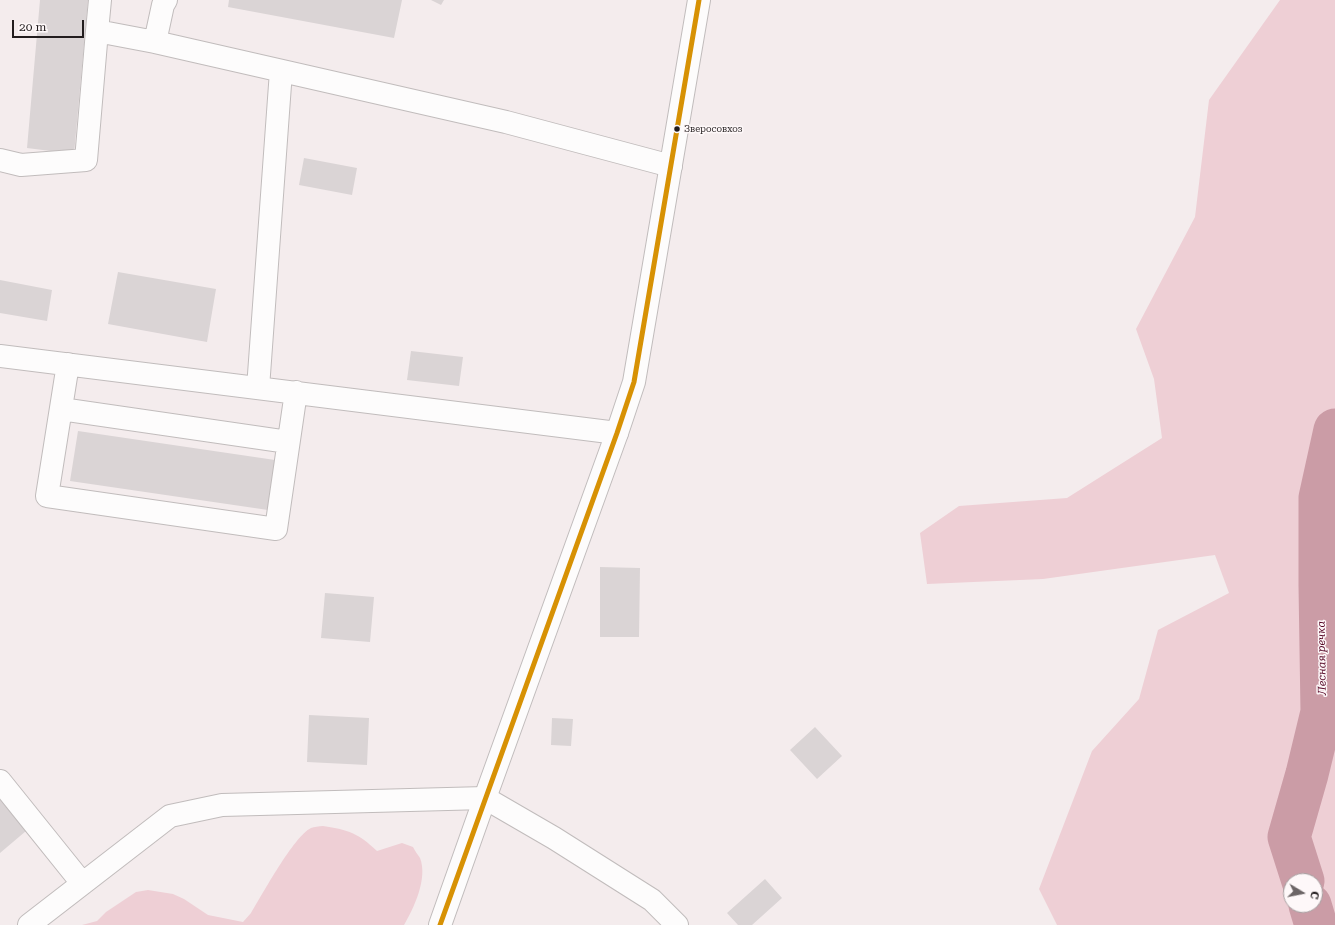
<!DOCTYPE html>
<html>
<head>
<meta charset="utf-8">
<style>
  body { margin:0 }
  #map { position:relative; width:1335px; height:925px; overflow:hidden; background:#f4eced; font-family:"Roboto Serif",serif }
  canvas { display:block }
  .north { position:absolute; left:1283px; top:873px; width:40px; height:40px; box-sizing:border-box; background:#fef8f9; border:1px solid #a6a0a1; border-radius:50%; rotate:100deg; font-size:11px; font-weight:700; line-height:16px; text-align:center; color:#221d1e }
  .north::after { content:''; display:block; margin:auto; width:14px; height:18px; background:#6c6566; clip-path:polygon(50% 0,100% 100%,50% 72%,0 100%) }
  .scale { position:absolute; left:12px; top:20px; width:72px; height:18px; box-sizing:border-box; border:2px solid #221d1e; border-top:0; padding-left:5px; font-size:12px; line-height:14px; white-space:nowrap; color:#221d1e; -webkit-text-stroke:3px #fef8f9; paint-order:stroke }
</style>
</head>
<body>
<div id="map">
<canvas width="1335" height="925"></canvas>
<div class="north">С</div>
<div class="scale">20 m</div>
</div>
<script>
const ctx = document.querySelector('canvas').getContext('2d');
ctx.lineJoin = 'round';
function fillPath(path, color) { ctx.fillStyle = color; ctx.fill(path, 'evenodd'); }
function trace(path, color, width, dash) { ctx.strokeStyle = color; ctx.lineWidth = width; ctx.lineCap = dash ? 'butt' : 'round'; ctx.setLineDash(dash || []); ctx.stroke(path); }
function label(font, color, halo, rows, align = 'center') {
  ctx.font = font + ' "Roboto Serif",serif'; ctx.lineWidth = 3; ctx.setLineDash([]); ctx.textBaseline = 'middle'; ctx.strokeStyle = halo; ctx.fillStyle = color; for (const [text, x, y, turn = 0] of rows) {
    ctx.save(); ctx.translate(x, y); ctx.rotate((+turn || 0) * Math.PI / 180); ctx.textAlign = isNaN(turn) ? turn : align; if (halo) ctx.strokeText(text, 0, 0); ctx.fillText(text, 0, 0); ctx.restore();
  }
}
const green = new Path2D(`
  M1280,0h55v925h-278l-18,-36 53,-138 47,-52 19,-69 71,-37 -14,-38 -172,24 -116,5 -7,-51 39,-27 108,-8 95,-60 -8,-59 -18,-50 59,-112 14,-117zM1291,881h24v24h-24z
  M323,826c26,4 35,7 54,25l25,-8 11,4c2,4 5,8 7,11 8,20 -6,50 -16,67h-322l15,-4 9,-9 30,-20 12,-2 25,4 11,5 24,16 35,7 8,-9c11,-18 43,-77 60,-85 3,-1 8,-2 12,-2z`);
const river = new Path2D(`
  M1303,881l-14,-44 18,-63 15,-62 -2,-127v-87l15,-68
  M1310,905l6,20`);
const building = new Path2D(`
  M40,0h48l-14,154 -47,-6z
  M229,0h173l-8,38 -166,-31z
  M431,0h13l-3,5z
  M304,158l53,10 -5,27 -53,-10z
  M118,272l98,17 -9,53 -99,-18z
  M0,280l52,10 -5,31 -47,-8z
  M411,351l52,6 -4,29 -52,-6z
  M78,431l197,29 -7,50 -198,-29z
  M600,567l40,1 -1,69h-39z
  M325,593l49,4 -4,45 -49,-4z
  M309,715l60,3 -2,47 -60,-3z
  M552,718l21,1 -2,27 -20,-1z
  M815,727l27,29 -25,23 -27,-29z
  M0,800l26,31 -26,22z
  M765,879l17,19 -30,27h-14l-11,-12z`);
const minor = new Path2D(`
  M166,0l-3,5 -8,37 351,80 165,44
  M97,31l3,-31
  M0,160l21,5 65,-5 11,-129 58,11
  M0,356l617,77
  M68,364l-21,132 229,33 20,-137
  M258,388l23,-317
  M61,409l227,33
  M0,781l82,102
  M29,925l141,-109 52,-11 263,-7 69,40 98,62 25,25`);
const major = new Path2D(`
  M440,925l45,-127 132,-365 17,-51 65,-382`);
const bus1 = new Path2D(`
  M440,925l177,-492 17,-51 65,-382`);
const markers = [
  [677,129,3.5,"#221d1e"]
];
const busNames = [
  ["Зверосовхоз",684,129]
];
const waterNames = [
  ["Лесная речка",1322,658,-91]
];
fillPath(green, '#eecfd5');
trace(river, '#cb9ca6', 43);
fillPath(building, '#dad4d5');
trace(minor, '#c1bcbc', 24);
trace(major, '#c1bcbc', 24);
trace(minor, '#fdfcfc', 22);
trace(major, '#fdfcfc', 22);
trace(bus1, '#d79104', 5);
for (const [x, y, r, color] of markers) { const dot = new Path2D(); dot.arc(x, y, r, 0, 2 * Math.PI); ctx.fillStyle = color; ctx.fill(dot); trace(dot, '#fef8f9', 1.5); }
label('9px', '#221d1e', '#fef8f9', busNames, 'left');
label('italic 11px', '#530423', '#fef8f9', waterNames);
</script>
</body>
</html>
